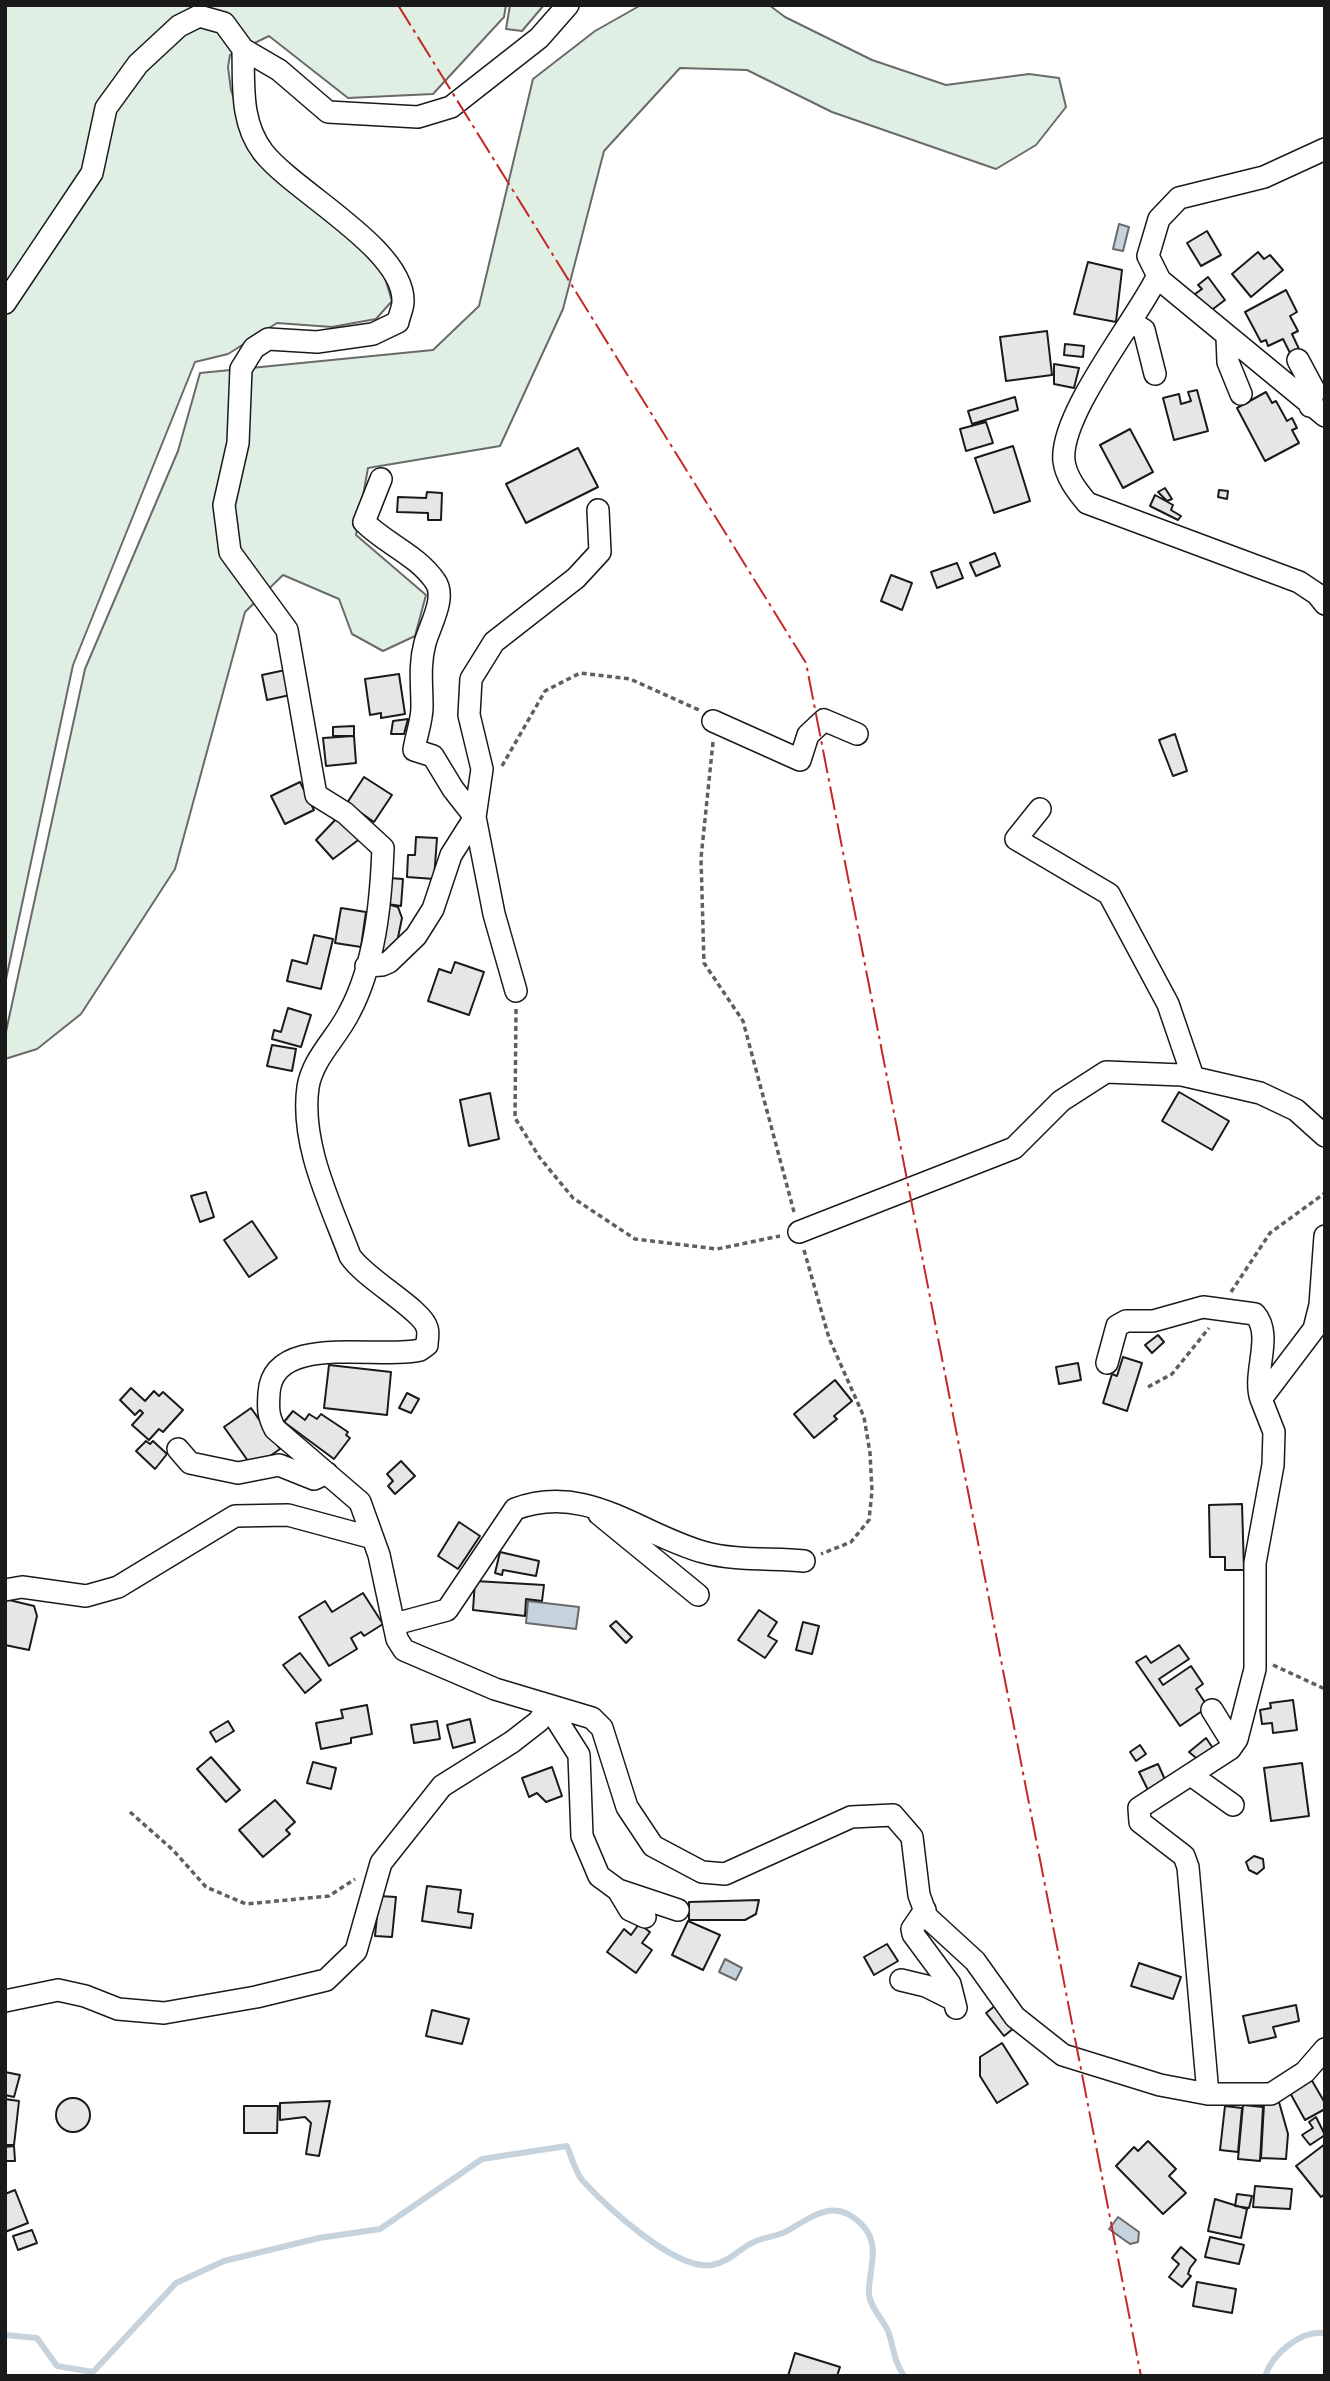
<!DOCTYPE html>
<html>
<head>
<meta charset="utf-8">
<style>
  body { margin:0 }
  #map { position:relative; width:1330px; height:2381px; overflow:hidden; background:#fff; font-family:Commissioner,sans-serif }
  canvas { display:block }
  .frame { position:absolute; inset:0; border:7px solid #1a1a1a; pointer-events:none }
</style>
</head>
<body>
<div id="map">
<canvas width="1330" height="2381"></canvas>
<div class="frame"></div>
</div>
<script>
const ctx = document.querySelector('canvas').getContext('2d');
ctx.lineJoin = 'round';
function fillPath(path, color) { ctx.fillStyle = color; ctx.fill(path, 'evenodd'); }
function trace(path, color, width, dash) { ctx.strokeStyle = color; ctx.lineWidth = width; ctx.lineCap = dash ? 'butt' : 'round'; ctx.setLineDash(dash || []); ctx.stroke(path); }
const green = new Path2D(`
  M5,5h501l-2,12 -71,77 -85,4 -79,-62 -39,19 -2,12 3,23 23,69 103,82 27,34 8,26 -16,18 -44,8 -55,-4 -49,31 -33,8 -122,303 -68,319z
  M510,5h34l-22,26 -16,-2z
  M641,5h128l16,12 87,43 74,25 83,-11 30,4 7,29 -30,38 -40,24 -164,-57 -85,-42 -67,-2 -76,83 -41,158 -63,137 -132,22 -12,67 70,60 -11,41 -32,15 -31,-17 -13,-35 -56,-24 -38,37 -70,257 -94,145 -44,35 -32,10v-23l80,-367 93,-218 22,-78 233,-23 46,-44 54,-227 62,-48z`);
const water = new Path2D(`
  M1119,224l10,3 -6,24 -10,-2z
  M528,1601l51,6 -3,22 -50,-6z
  M725,1959l17,9 -6,12 -17,-8z
  M1118,2217l21,15 -1,10 -8,2 -21,-15z`);
const stream = new Path2D(`
  M5,2335l32,3 20,28 36,6 83,-89 48,-22 95,-23 61,-9 102,-70 85,-13c4,10 8,25 15,34 24,26 93,91 130,85 16,-2 28,-17 42,-23 11,-5 25,-6 35,-12 27,-16 48,-33 75,-3 17,20 4,44 5,67 1,14 14,25 19,37 7,19 4,26 16,45
  M1265,2376c8,-23 36,-46 60,-43`);
const building = new Path2D(`
  M1207,231l14,24 -20,11 -14,-23z
  M1258,252l6,7 6,-4 13,15 -32,27 -19,-23z
  M1088,262l34,8 -6,52 -42,-8z
  M1208,277l17,23 -16,12 -14,-18 7,-5 -4,-4z
  M1286,290l11,22 -7,4 8,15 -6,3 7,15 -9,4 -7,-14 -15,7 -2,-6 -5,2 -16,-30z
  M1047,331l5,44 -46,6 -6,-44z
  M1065,344l19,2 -1,11 -19,-2z
  M1054,364l25,4 -5,20 -20,-4z
  M1197,390l11,41 -34,9 -11,-42 16,-4 2,10 10,-3 -3,-9z
  M1266,392l6,11 4,-2 11,20 5,-3 5,10 -5,2 7,13 -34,18 -28,-53z
  M1015,397l3,13 -46,14 -4,-13z
  M986,422l7,21 -27,8 -6,-22z
  M1130,429l23,43 -30,16 -23,-43z
  M1013,446l17,55 -36,12 -19,-55z
  M578,448l20,39 -72,36 -20,-39z
  M1165,488l7,11 -5,2 -9,-9z
  M1219,490l9,1 -1,8 -9,-2z
  M427,492l15,1 -1,27h-13v-7l-31,-1 1,-15 28,1z
  M1155,495l18,10 -2,5 10,6 -3,4 -28,-14z
  M995,553l5,13 -24,10 -6,-13z
  M957,563l6,15 -26,10 -6,-16z
  M891,575l21,8 -10,27 -21,-9z
  M290,669l5,25 -28,6 -5,-25z
  M399,674l6,40 -24,4v-5l-11,2 -5,-36z
  M408,719l-4,15h-13l2,-13z
  M354,726v10h-21v-9z
  M1175,734l12,37 -14,5 -14,-36z
  M354,736l2,27 -30,3 -3,-28z
  M364,777l28,18 -18,27 -27,-19z
  M300,782l14,28 -29,14 -14,-28z
  M337,818l28,17 -32,24 -17,-19z
  M416,837l21,1 -3,41 -27,-2 1,-22h7z
  M389,878l14,1 -2,27 -14,-2z
  M387,904l11,3 4,11 -6,29 -13,10 -8,-2z
  M341,908l25,4 -5,35 -26,-4z
  M314,935l19,4 -12,50 -34,-8 5,-21 15,4z
  M455,962l29,10 -15,43 -41,-14 11,-32 12,4z
  M288,1008l23,7 -10,32 -29,-8 2,-9 7,2z
  M272,1045l24,4 -4,22 -25,-5z
  M1179,1092l50,29 -17,29 -50,-29z
  M490,1093l9,46 -30,7 -9,-46z
  M206,1192l8,25 -14,5 -9,-26z
  M252,1221l25,37 -28,19 -25,-37z
  M1158,1335l6,7 -12,11 -7,-8z
  M1123,1357l19,6 -15,48 -24,-8 9,-29 5,2z
  M1078,1363l3,17 -22,4 -3,-17z
  M329,1365l62,7 -4,43 -63,-7z
  M835,1380l17,21 -18,15 3,3 -23,19 -20,-24z
  M131,1388l14,13 9,-10 5,5 4,-4 20,18 -20,22 -4,-3 -10,11 -17,-15 11,-12 -3,-3 -5,5 -15,-15z
  M407,1393l12,6 -8,14 -12,-5z
  M251,1408l29,41 -27,19 -29,-41z
  M293,1411l12,9 4,-6 8,5 4,-5 27,18 -2,3 4,3 -16,21 -50,-37z
  M146,1441l4,3 3,-3 14,13 -12,15 -19,-18z
  M401,1461l14,15 -20,18 -7,-8 5,-5 -6,-7z
  M1242,1504l2,66h-19v-13h-15l-1,-52z
  M459,1522l21,14 -22,33 -20,-13z
  M500,1552l39,9 -3,15 -33,-6 -1,5 -7,-2z
  M475,1581l69,4 -2,16 -16,-2 -1,17 -52,-6z
  M363,1593l20,31 -19,12 -3,-4 -10,6 6,11 -28,17 -30,-49 26,-16 7,11z
  M5,1599l29,7 3,10 -8,34 -24,-5z
  M759,1610l18,12 -9,14 9,5 -12,17 -27,-18z
  M616,1621l16,16 -6,6 -16,-17z
  M803,1622l16,4 -7,28 -16,-4z
  M1179,1645l10,14 -30,20 4,6 28,-19 12,18 -7,5 12,18 -28,19 -44,-64 10,-6 5,7z
  M300,1653l21,27 -16,13 -22,-28z
  M1293,1700l4,30 -24,3 -1,-10 -10,1 -2,-14 11,-2 -1,-5z
  M367,1705l5,29 -21,4v5l-30,6 -5,-26 27,-5 -2,-8z
  M470,1719l5,23 -22,6 -6,-23z
  M228,1721l6,10 -18,11 -6,-10z
  M437,1721l3,18 -26,4 -3,-18z
  M1206,1738l9,13 -14,11 -12,-10z
  M1140,1745l6,9 -10,7 -6,-9z
  M211,1757l29,33 -14,12 -29,-33z
  M313,1762l23,6 -5,21 -24,-6z
  M1302,1763l7,53 -38,5 -7,-53z
  M1158,1764l8,18 -18,8 -9,-18z
  M552,1767l10,29 -16,6 -9,-9 -8,4 -7,-19z
  M275,1800l20,22 -9,8 4,4 -27,23 -24,-27z
  M1254,1856l9,3 1,9 -7,6 -8,-4 -3,-8z
  M427,1886l34,4 -3,22 15,2 -2,14 -49,-7z
  M379,1896l17,1 -4,40 -17,-1z
  M759,1900l-3,14 -11,6h-56v-18z
  M688,1921l32,14 -17,35 -31,-15z
  M639,1924l11,8 -8,11 10,7 -16,23 -29,-21 17,-23 7,6z
  M887,1944l11,17 -24,14 -10,-18z
  M1139,1963l42,14 -8,22 -42,-13z
  M996,2005l18,23 -10,8 -18,-23z
  M1296,2005l3,16 -26,6 3,10 -27,6 -6,-27z
  M432,2010l37,9 -7,25 -36,-8z
  M1002,2043l26,41 -31,19 -17,-27v-19z
  M5,2072l15,3 -6,22 -9,-2z
  M1311,2079l14,24v6l-20,11 -16,-29z
  M56 2115a17 17 0 1 1 34 0a17 17 0 1 1-34 0Z
  M5,2099l14,2 -5,44h-9z
  M330,2101l-11,55 -13,-2 5,-31 -6,-6 -25,3v-17z
  M1279,2102l9,32 -2,25 -25,-1 3,-54z
  M1243,2105l20,2 -3,54 -22,-2z
  M244,2106h34l-1,27h-33z
  M1225,2106l17,2 -4,44 -18,-2z
  M1316,2117l9,18 -15,10 -8,-10 11,-7 -4,-6z
  M1148,2141l28,28 -7,7 17,17 -23,21 -47,-48 18,-19 4,4z
  M1325,2144v50l-4,3 -25,-31z
  M14,2146l1,15h-10v-14z
  M1255,2186l37,3 -2,20 -37,-2z
  M15,2190l13,33 -23,9v-38z
  M1237,2194l15,2 -3,12 -14,-2z
  M1215,2199l32,10 -6,29 -33,-7z
  M32,2230l5,13 -19,7 -5,-14z
  M1210,2237l34,8 -5,19 -34,-7z
  M1181,2247l15,13 -6,8 -2,6 3,2 -9,11 -13,-10 10,-13 -7,-6z
  M1197,2282l39,7 -4,24 -39,-7z
  M795,2353l45,14 -3,9h-49z`);
const path = new Path2D(`
  M713,742l-12,116 3,105 39,58 51,191
  M502,766l43,-75 35,-18 50,6 69,31
  M516,1009l-1,109 25,40 33,40 62,41 82,10 63,-13
  M804,1250l25,88 35,79 6,36 2,38 -3,29 -18,22 -30,12
  M1231,1292l39,-59 55,-40
  M1148,1387l24,-13 37,-46
  M1273,1665l52,24
  M130,1812l43,38 33,37 40,17 83,-8 26,-17`);
const minor = new Path2D(`
  M243,49c1,36 -3,73 20,103 31,40 142,97 140,150 0,6 -4,14 -5,20l-25,12 -56,8 -49,-3 -14,9 -13,21 -3,74 -14,62 6,47 57,78 29,165 29,18 38,35c-2,54 -8,117 -34,165 -13,26 -36,45 -41,74 -8,57 23,118 42,169 15,23 73,54 77,72 2,4 0,12 0,17l-7,5c-41,10 -147,-18 -151,43 -1,16 -1,23 6,36l85,73 19,53 18,84 7,11 91,39 97,29 10,10 25,79 26,39 49,26 23,2 126,-57 42,-2 19,22 7,58 8,22 48,44 40,56 48,38 97,30 48,9h63l34,-22 20,-23
  M1160,280l-12,-24 11,-37 20,-21 85,-21 61,-28
  M5,303l87,-130 14,-65 32,-44 41,-38 20,-10 25,7 19,26 36,21 49,42 90,5 33,-10 88,-69 29,-33
  M1131,322l13,8 11,44
  M1227,337l1,25 13,32
  M1298,360l16,30 -4,16
  M1325,416l-165,-136 -5,1c-22,43 -96,135 -91,180 2,16 13,30 23,42l212,79 18,12 8,10
  M381,479l-17,43c22,22 53,33 71,59 12,16 -5,44 -10,62 -6,22 -3,41 -3,64 0,14 -6,29 -8,43l19,6 20,33 22,28
  M713,721l87,39 8,-25 16,-15 33,14
  M1040,809l-24,30 93,55 59,110 25,73
  M366,966l16,-1 7,-3 27,-26 17,-27 18,-54 24,-38
  M516,991l-22,-77 -19,-97 7,-48 -13,-54 2,-36 23,-37 82,-64 24,-26 -2,-42
  M799,1232l215,-84 47,-47 45,-29 76,3 78,18 36,17 29,26
  M1107,1363l10,-37 9,-5h27l50,-14 52,7c19,22 -3,59 6,85
  M178,1449l12,14 48,10 41,-8 35,14 13,-6
  M599,1514l99,81
  M5,1590l17,-3 64,9 32,-9 117,-71 53,-1 85,23
  M395,1624l52,-14 68,-101c71,-27 124,25 188,43 31,9 69,6 101,9
  M548,1706l31,49 3,81 17,40 19,14 60,20
  M1212,1710l21,34
  M1191,1775l42,30
  M618,1890l12,20 15,7
  M925,1910l-13,19 1,5 37,50 6,24
  M901,1980l25,6 28,14
  M5,2001l53,-11 27,6 33,13 46,4 92,-16 70,-17 30,-29 25,-88 61,-77 70,-44 27,-21 9,-15
  M1208,2094l-20,-227 -4,-11 -44,-34 -1,-14 91,-59 7,-10 18,-70v-106l18,-98 1,-33 -13,-33 53,-70 6,-24 5,-69`);
const power = new Path2D(`
  M398,5l408,658 335,1713`);
fillPath(green, '#e0efe3');
trace(green, '#6a6a6a', 2);
fillPath(water, '#c6d2dc');
trace(water, '#6a6a6a', 2);
trace(stream, '#c6d2dc', 6);
fillPath(building, '#e6e6e6');
trace(building, '#1a1a1a', 2);
trace(minor, '#1a1a1a', 24);
trace(path, '#5f5f5f', 3.5, [5, 3.5]);
trace(minor, '#fff', 21);
trace(power, '#c62828', 2, [24, 5, 3.5, 5]);
</script>
</body>
</html>
